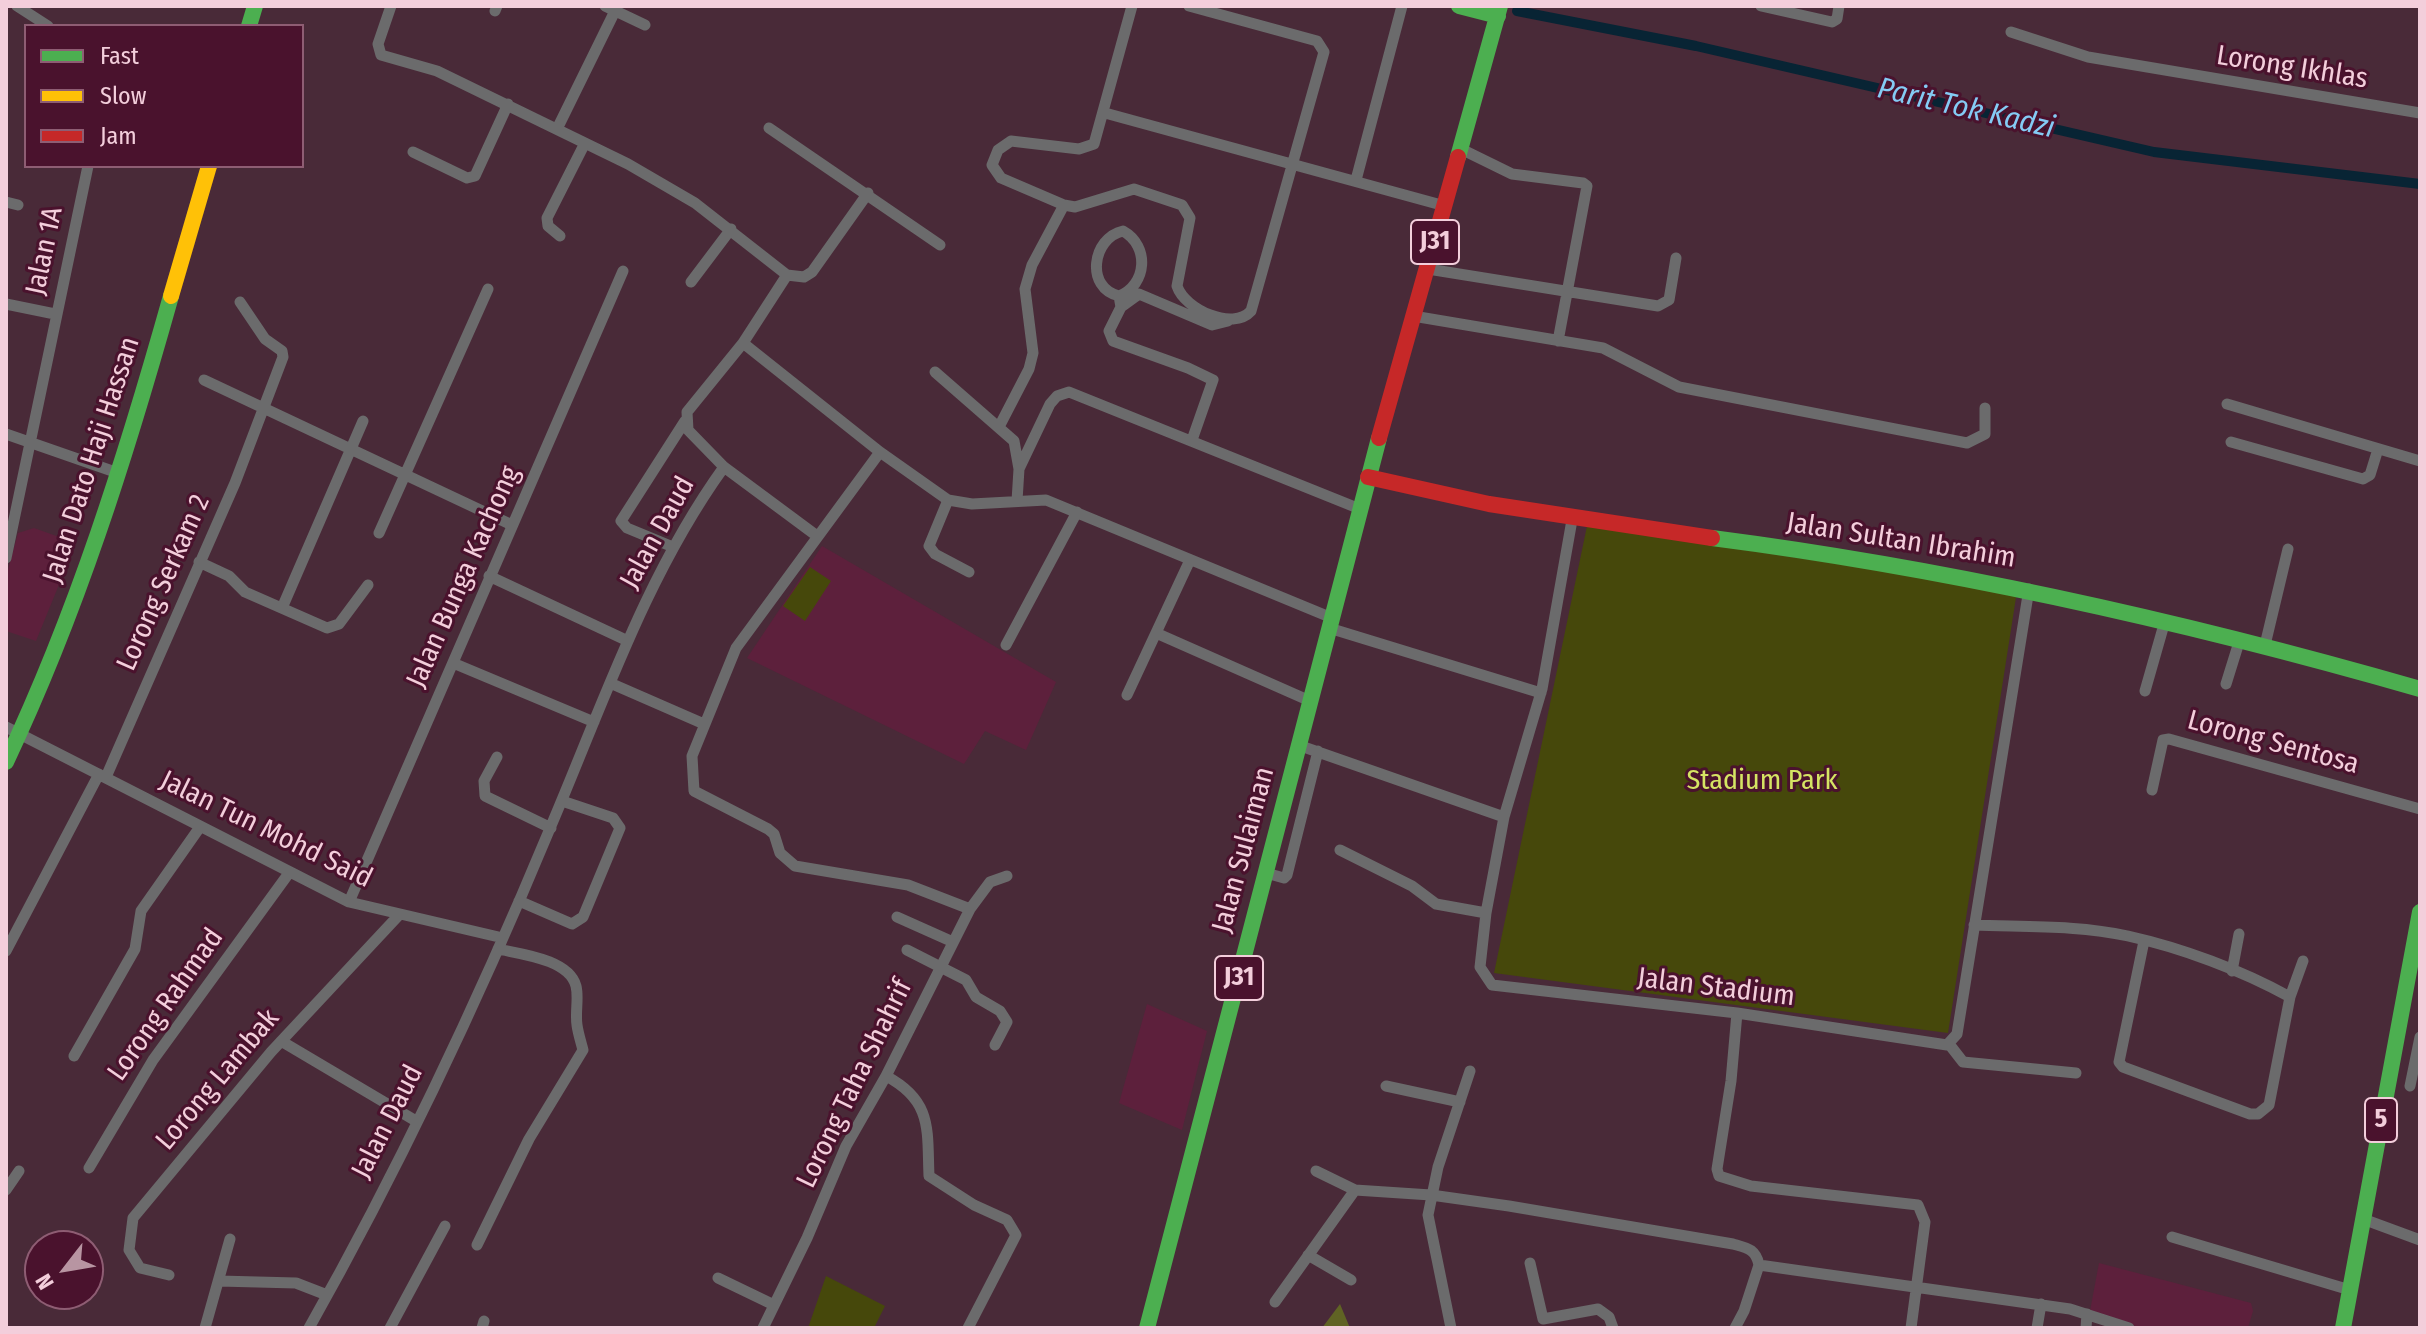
<!DOCTYPE html>
<html>
<head>
<meta charset="utf-8">
<style>
  body { margin:0 }
  #map { position:relative; width:2426px; height:1334px; overflow:hidden; background:#492a38; font-family:"Fira Sans Condensed",sans-serif }
  canvas { display:block }
  .frame { position:absolute; inset:0; border:8px solid #f3cedb; pointer-events:none }
  .legend { position:absolute; left:24px; top:24px; width:280px; height:144px; box-sizing:border-box; background:#4a122d; border:2px solid #8e5d73; margin:0; padding:10px 14px; list-style:none; font-size:24px; color:#f3cedb }
  .legend li { display:flex; align-items:center; gap:16px; height:40px }
  .legend b { width:40px; border:2px solid #8e5d73 }
  .north { position:absolute; left:24px; top:1230px; width:80px; height:80px; box-sizing:border-box; background:#4a122d; border:2px solid #8e5d73; border-radius:50%; rotate:239deg; font-size:22px; font-weight:700; line-height:32px; text-align:center; color:#f3cedb }
  .north::after { content:''; display:block; margin:auto; width:28px; height:36px; background:#b895a2; clip-path:polygon(50% 0,100% 100%,50% 72%,0 100%) }
</style>
</head>
<body>
<div id="map">
<canvas width="2426" height="1334"></canvas>
<div class="frame"></div>
<ul class="legend">
<li><b style="height:10px;background:#4caf50"></b>Fast</li>
<li><b style="height:10px;background:#ffc107"></b>Slow</li>
<li><b style="height:10px;background:#c62828"></b>Jam</li>
</ul>
<div class="north">N</div>
</div>
<script>
const ctx = document.querySelector('canvas').getContext('2d');
ctx.lineJoin = 'round';
function fillPath(path, color) { ctx.fillStyle = color; ctx.fill(path, 'evenodd'); }
function trace(path, color, width, dash) { ctx.strokeStyle = color; ctx.lineWidth = width; ctx.lineCap = dash ? 'butt' : 'round'; ctx.setLineDash(dash || []); ctx.stroke(path); }
function label(font, color, halo, rows, align = 'center') {
  ctx.font = font + ' "Fira Sans Condensed",sans-serif'; ctx.lineWidth = 6; ctx.setLineDash([]); ctx.textBaseline = 'middle'; ctx.strokeStyle = halo; ctx.fillStyle = color; for (const [text, x, y, turn = 0] of rows) {
    ctx.save(); ctx.translate(x, y); ctx.rotate((+turn || 0) * Math.PI / 180); ctx.textAlign = isNaN(turn) ? turn : align; if (halo) ctx.strokeText(text, 0, 0); ctx.fillText(text, 0, 0); ctx.restore();
  }
}
const built = new Path2D(`
  M34,528l42,15 -40,98 -30,-10v-54l12,-44z
  M822,546l234,136 -30,68 -41,-19 -21,33 -217,-106z
  M1147,1004l60,27 -25,99 -63,-27z
  M2099,1263l152,40 2,8 -5,17h-107l-51,-17z`);
const green = new Path2D(`
  M1587,526l430,65 -69,442 -454,-60z
  M810,567l21,14 -26,40 -22,-15z
  M826,1276l59,30 -11,22h-66z`);
const forest = new Path2D(`
  M1340,1304l10,24h-28z`);
const canal = new Path2D(`
  M1517,11l179,35 458,106 266,32`);
const street = new Path2D(`
  M17,6l31,20
  M391,6l-13,38 3,11 56,16 191,93 67,39 92,72 17,2 8,-5 56,-79
  M605,6l40,19
  M1132,6l-38,138 -15,5 -68,-8 -13,9 -6,15 9,13 63,27 11,2 59,-18 48,16 8,13 -13,68c8,24 56,45 74,25l73,-259 -7,-11 -128,-35
  M1761,6l71,16 5,-3 2,-13
  M495,11l2,-5
  M2011,32l77,25 332,56
  M1105,113l340,93
  M769,128l171,117
  M557,129l58,-118
  M1461,149l51,25 71,9 4,3 -29,155
  M413,152l54,26 8,-2 33,-72
  M1356,180l46,-174
  M6,202l12,3
  M560,236l-12,-10 -1,-8 38,-75
  M1428,269l230,37 11,-6 7,-42
  M691,282l40,-53
  M1119,296c28,-11 31,-50 4,-65 -31,7 -38,57 -4,65l2,11
  M6,304l49,10
  M1413,316l190,32 76,39 288,56 18,-9v-26
  M743,343l44,-68
  M935,372l79,69 5,28 -2,32
  M204,380l308,145
  M2227,404l193,57
  M1000,425l29,-56 4,-16 -8,-64 7,-24 32,-60
  M6,434l112,39
  M1192,440l21,-60 -25,-12 -75,-27 -4,-10 12,-24 18,-13 73,31 16,-4
  M2231,442l132,37 7,-4 8,-26
  M880,452l-144,196 -44,108 2,35 74,38 6,5 6,19 15,13 113,19 62,24
  M1019,469l31,-65 7,-8 12,-4 291,117
  M948,500l-19,46 6,8 34,18
  M1572,520l-30,169 -38,128 -18,96 -6,54 12,18 245,28 210,32 10,-11 72,-445
  M379,533l109,-244
  M817,536l-93,-69 -36,-37 -1,-18 56,-69 137,109 68,48 24,4 74,-4 286,118
  M673,547l-46,-19 -6,-7 64,-100
  M6,558l82,-392
  M199,562l30,14 16,16 82,36 12,-4 29,-39
  M489,576l139,65
  M282,608l81,-187
  M1329,628l212,65
  M1156,633l154,68
  M1006,645l71,-133
  M2265,645l23,-96
  M453,663l141,59
  M610,683l94,41
  M2226,684l14,-45
  M2145,691l20,-70
  M1127,695l63,-135
  M6,727l343,175 154,36
  M1298,745l206,72
  M497,757l-13,24 1,15 66,32
  M106,777l129,-294 48,-126 -1,-6 -17,-12 -25,-37
  M2152,790l11,-50 6,-1 251,70
  M1340,850l72,36 24,18 50,9
  M1266,873l18,5 3,-3 31,-124
  M519,901l53,23 11,-7 37,-89 -7,-10 -51,-17
  M349,902l274,-631
  M897,917l56,25
  M1974,925c51,2 105,0 154,11 54,12 113,34 162,61
  M2144,941l-25,121 4,5 127,47h8l11,-9 21,-108 13,-36
  M907,950l59,30 10,17 24,14 7,11 -12,23
  M6,951l93,-177
  M2232,971l7,-37
  M1737,1013l-6,68 -14,88 2,7 32,10 167,19 7,17 -14,106
  M281,1041l135,80
  M1949,1044l14,18 113,11
  M74,1056l61,-107 6,-38 59,-84
  M886,1076c47,25 41,54 43,100l45,29 33,15 9,15 -48,93
  M1386,1086l74,16
  M2410,1086l10,-49
  M89,1168l64,-108 136,-187
  M1316,1171l39,19 76,5 78,11 224,38c14,4 23,5 26,21
  M6,1190l13,-19
  M2363,1219l57,21
  M2172,1237l178,53
  M477,1245l52,-106 54,-89c-2,-8 -5,-17 -6,-25 -2,-13 2,-27 -1,-39 -7,-27 -56,-32 -78,-37
  M1308,1255l43,25
  M1530,1263l13,56 55,-10 11,8 4,11
  M169,1275l-29,-7 -11,-18 4,-32 138,-166 128,-137
  M718,1278l56,27
  M219,1281l77,2 31,12
  M1275,1302l80,-112
  M205,1328l25,-89
  M309,1328c91,-161 171,-331 242,-502 52,-122 95,-251 173,-359
  M390,1328l55,-102
  M482,1328l2,-7
  M763,1328l44,-90 39,-92 40,-70 84,-167 20,-27 17,-6
  M1451,1328l-23,-113 10,-48 32,-96
  M1735,1328l9,-17 15,-46 311,44 59,19
  M2037,1328l4,-24
  M2086,1328l1,-14`);
const fast = new Path2D(`
  M1459,6l39,10
  M249,26l6,-20
  M1458,157l42,-151
  M1712,538c240,31 475,84 708,151
  M6,762c71,-150 120,-306 165,-466
  M1147,1328l232,-890
  M2343,1328l77,-416`);
const slow = new Path2D(`
  M171,296l38,-130`);
const jam = new Path2D(`
  M1379,438l79,-281
  M1368,477l121,27 223,34`);
const shields = [
  [1435,242,48],
  [1239,978,48],
  [2381,1120,32]
];
const shieldNames = [
  ["J31",1435,242],
  ["J31",1239,978],
  ["5",2381,1120]
];
const streetNames = [
  ["Lorong Ikhlas",2292,68,9],
  ["Jalan 1A",45,251,-78],
  ["Jalan Dato Haji Hassan",92,460,-72],
  ["Jalan Daud",658,533,-61],
  ["Jalan Sultan Ibrahim",1901,541,9],
  ["Jalan Bunga Kachong",464,577,-66],
  ["Lorong Serkam 2",164,583,-66],
  ["Lorong Sentosa",2273,743,15],
  ["Jalan Tun Mohd Said",266,830,26],
  ["Jalan Sulaiman",1244,850,-75],
  ["Jalan Stadium",1716,988,7],
  ["Lorong Rahmad",166,1005,-55],
  ["Lorong Lambak",218,1080,-50],
  ["Lorong Taha Shahrif",855,1084,-64],
  ["Jalan Daud",388,1122,-63]
];
const parkNames = [
  ["Stadium Park",1762,781]
];
const waterNames = [
  ["Parit Tok Kadzi",1966,109,13]
];
fillPath(built, '#5d203c');
fillPath(green, '#46480b');
fillPath(forest, '#606324');
trace(canal, '#082434', 10);
trace(street, '#6b6b6c', 11);
trace(fast, '#4caf50', 16);
trace(slow, '#ffc107', 16);
trace(jam, '#c62828', 16);
for (const [x, y, w] of shields) { const box = new Path2D(); box.roundRect(x - w / 2, y - 22, w, 44, 6); ctx.fillStyle = '#4a122d'; ctx.fill(box); trace(box, '#f3cedb', 2); }
label('bold 26px', '#f3cedb', null, shieldNames);
label('28px', '#f3cedb', '#4a122d', streetNames);
label('28px', '#d5e463', '#4a122d', parkNames);
label('italic 30px', '#84cbf4', '#4a122d', waterNames);
</script>
</body>
</html>
